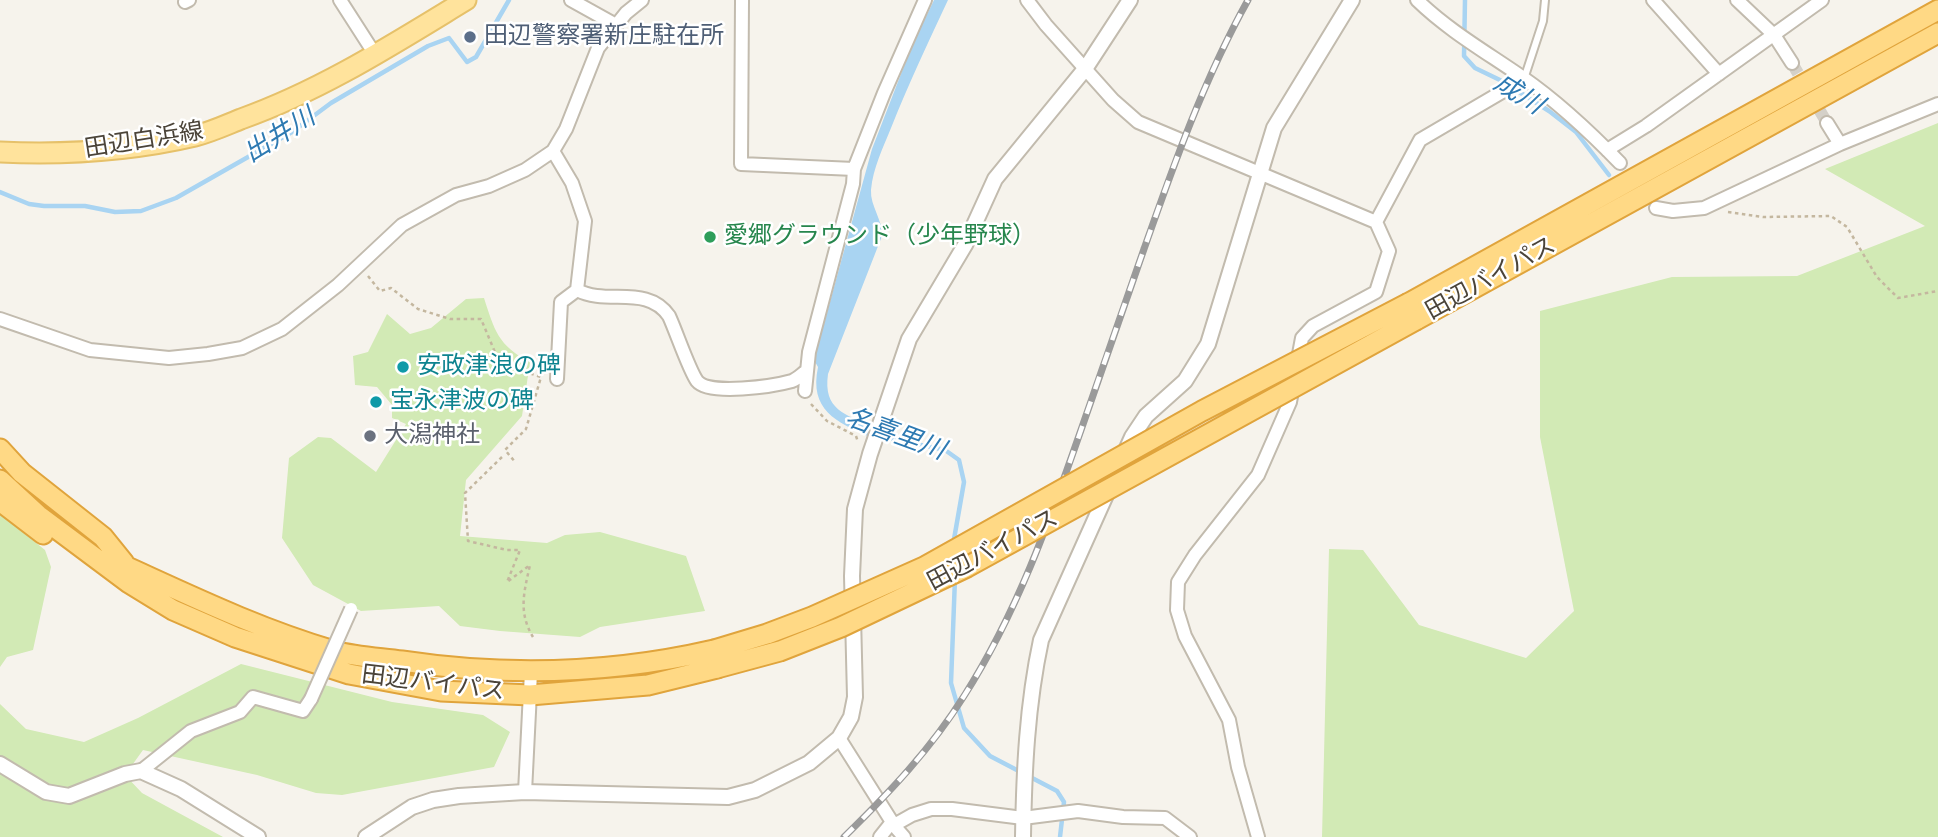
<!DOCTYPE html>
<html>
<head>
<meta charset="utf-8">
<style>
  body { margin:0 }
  canvas { display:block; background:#f6f3ec }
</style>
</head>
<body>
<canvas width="1938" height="837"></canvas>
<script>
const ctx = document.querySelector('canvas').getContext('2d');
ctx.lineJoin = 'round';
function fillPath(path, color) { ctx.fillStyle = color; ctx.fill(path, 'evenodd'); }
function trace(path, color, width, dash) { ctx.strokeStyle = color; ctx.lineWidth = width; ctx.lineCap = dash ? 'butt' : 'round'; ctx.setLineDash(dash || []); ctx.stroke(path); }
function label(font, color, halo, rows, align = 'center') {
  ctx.font = font + ' "DM Sans","Noto Sans JP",sans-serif'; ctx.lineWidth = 5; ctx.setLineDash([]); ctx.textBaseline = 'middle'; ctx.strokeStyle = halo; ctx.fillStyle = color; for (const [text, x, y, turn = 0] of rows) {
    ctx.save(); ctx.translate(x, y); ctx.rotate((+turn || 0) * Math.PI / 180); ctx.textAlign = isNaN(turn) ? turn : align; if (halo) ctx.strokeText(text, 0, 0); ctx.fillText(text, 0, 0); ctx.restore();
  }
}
const green = new Path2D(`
  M1938,123v714h-616l7,-288 34,1 56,75 107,33 48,-47 -34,-174v-126l132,-34 125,-1 128,-50 -100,-57z
  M484,298c10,31 14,48 46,64l-8,54 -56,64 -6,56 87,7 18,-8 35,-3 86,24 19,55 -105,16 -20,10 -80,-6 -40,-5 -21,-20 -78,5 -48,-26 -31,-47 7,-80 29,-21 13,1 45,34 30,-48 -14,-6v-13l-15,-18 -22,-2 -2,-29 15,-4 19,-38 23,20 21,-6 35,-29z
  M0,514l45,36 6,17 -18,83 -26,7 -7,10z
  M241,664l151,38 91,13 27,17 -16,35 -152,28 -26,-2 -59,-18 -114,-25 -18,25 17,18 81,44h-223v-133l26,25 58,13 54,-24z`);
const water = new Path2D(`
  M934,0h14c-20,43 -40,85 -57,128 -8,20 -18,40 -20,62 -1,16 12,30 11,46l-54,138c-5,36 17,40 45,53l-3,10c-34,-15 -61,-27 -52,-70l-4,-7 58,-211 39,-101z`);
const stream = new Path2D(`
  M1465,0l-1,56 11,12 27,13 47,30 27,21 33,43
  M0,192l29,12 15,2h41l30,6 26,-1 35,-13 116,-66 39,-29 97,-57 21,-8 18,24 9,-5 33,-57
  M881,435l20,6 44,9 14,10 5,22 -11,63
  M955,578l-4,105 13,45 26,28 67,35 7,11 -4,35`);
const minorTunnel = new Path2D(`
  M1792,63l35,60`);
const path = new Path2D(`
  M1728,212l35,5 68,-1 16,11 30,50 21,21 40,-7
  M368,276l12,15 11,-3 27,21 32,10h31l19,45 41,13 -15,52 -21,21 11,13
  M811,404l16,17 29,15 2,6
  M502,457l-37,36 3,48 39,9h13l-13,32 23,-17c-6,27 -12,47 3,72`);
const service = new Path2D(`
  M1524,79l19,-58 2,-21`);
const minor = new Path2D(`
  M340,0l36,56
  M571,0l45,25
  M742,0l-1,164 113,5
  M1027,0l19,25 67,75 25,22 238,100 13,29 -13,41 -63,34 -11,12 -12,64 -32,73 -63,80 -17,27 -1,28 8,26 44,84 9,47 20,70
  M1417,0c32,31 69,52 105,77 36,25 68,55 98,86
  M1653,0l66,74
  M1737,0l37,35 18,28
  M185,2l4,-2
  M1827,123l13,21
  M1607,150l39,-24 176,-126
  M553,151l19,32 13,38 -8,69 -16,12 -4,77
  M1656,208l17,3 31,-3 136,-64 98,-40
  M1376,222l44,-82 104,-61
  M577,290c30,16 70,-6 92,26 7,15 20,54 28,65 12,15 77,5 95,0 5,-2 9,-6 13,-9
  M0,319l90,31 79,8 39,-4 34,-6 40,-19 56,-44 64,-60 54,-30 33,-9 36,-16 28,-19 13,-22 32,-81 28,-35 16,-13
  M805,391l4,-39 44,-168 1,-15 30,-76 41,-93
  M839,738l53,84 4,2 16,-9 19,-6h21l71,9 55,-7 45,6 42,1 25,19
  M141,771l50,-40 49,-19 13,-15 50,14 8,-12
  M525,792l6,-120
  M896,824l1,5 7,8
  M880,837l12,-15`);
const tertiary = new Path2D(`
  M0,764l46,28 23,4 56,-22 16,-3 40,18 77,48
  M366,837l46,-30 21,-7 26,-4 66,-4 203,5 27,-7 54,-27 30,-25 12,-21 4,-20 -3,-121 3,-67 15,-55 39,-115 56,-94 30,-66 90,-110 45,-69
  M1023,837c1,-66 4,-132 18,-197l91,-203 14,-21 39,-35 23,-37 66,-216 78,-128`);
const primary = new Path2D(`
  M0,152c65,3 131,-1 195,-16 16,-4 31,-11 46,-17 81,-29 151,-74 225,-119`);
const trunk = new Path2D(`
  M1409,303l529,-293
  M1416,320l522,-287
  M0,449l22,24 81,64 21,26
  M0,480l38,35 91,68 44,27 62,27 114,37 92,17 89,4 118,-10 69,-17
  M0,501l43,33
  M112,556l15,11c68,31 135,63 207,84 22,6 46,7 68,10 106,16 208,13 312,-11`);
const rail = new Path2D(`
  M844,837c44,-43 87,-88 120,-141 53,-83 85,-174 117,-266 21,-61 42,-121 63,-181 30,-85 60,-170 104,-249`);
const minorBridge = new Path2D(`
  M311,699l40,-90`);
const trunkBridge = new Path2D(`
  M714,650l53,-16 45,-17 112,-50 278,-156 207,-108
  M717,668l63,-17 61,-24 126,-60 449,-247`);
const markers = [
  [470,37,7,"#5c6f8a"],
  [710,237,7,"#2e9e5b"],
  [403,367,7,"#0f9aa8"],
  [376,402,7,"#0f9aa8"],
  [370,436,7,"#6b7280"]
];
const serviceNames = [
  ["田辺警察署新庄駐在所",484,37]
];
const streetNames = [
  ["田辺白浜線",144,141,-9],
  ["田辺バイパス",1491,279,-29],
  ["田辺バイパス",993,551,-28],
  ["田辺バイパス",433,684,7]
];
const leisureNames = [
  ["愛郷グラウンド（少年野球）",724,237]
];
const cultureNames = [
  ["安政津浪の碑",417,367],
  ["宝永津波の碑",390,402]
];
const worshipNames = [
  ["大潟神社",384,436]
];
const waterNames = [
  ["成川",1518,95,32],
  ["出井川",280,136,-32],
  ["名喜里川",895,435,20]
];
fillPath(green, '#d2eab5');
fillPath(water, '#a9d4f2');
trace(stream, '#a9d4f2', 4.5);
trace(minorTunnel, '#d4d0c8', 12, [12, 6]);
trace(service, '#c2bbae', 10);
trace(minor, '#c2bbae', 16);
trace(tertiary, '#c2bbae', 18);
trace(primary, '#e6c16a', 23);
trace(trunk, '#e0a43c', 23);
trace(path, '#c4b79f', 2.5, [3.5, 3.5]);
trace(service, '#fff', 6);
trace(minor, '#fff', 12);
trace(tertiary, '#fff', 14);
trace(primary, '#ffe39c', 19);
trace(trunk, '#ffd985', 19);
trace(rail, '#9a9a9a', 7);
trace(rail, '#fff', 4.5, [13]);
trace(minorBridge, '#c2bbae', 16, []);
trace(trunkBridge, '#e0a43c', 23, []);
trace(minorBridge, '#fff', 12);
trace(trunkBridge, '#ffd985', 19);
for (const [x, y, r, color] of markers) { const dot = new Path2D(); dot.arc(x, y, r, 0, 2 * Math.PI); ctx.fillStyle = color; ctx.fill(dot); trace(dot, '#fff', 2.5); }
label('24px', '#4e5e75', '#fff', serviceNames, 'left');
label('24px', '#4b4439', '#fff', streetNames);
label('24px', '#27864d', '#fff', leisureNames, 'left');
label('24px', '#0d838f', '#fff', cultureNames, 'left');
label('24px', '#5b616d', '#fff', worshipNames, 'left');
label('italic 26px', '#2e7ab2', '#fff', waterNames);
</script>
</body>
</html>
